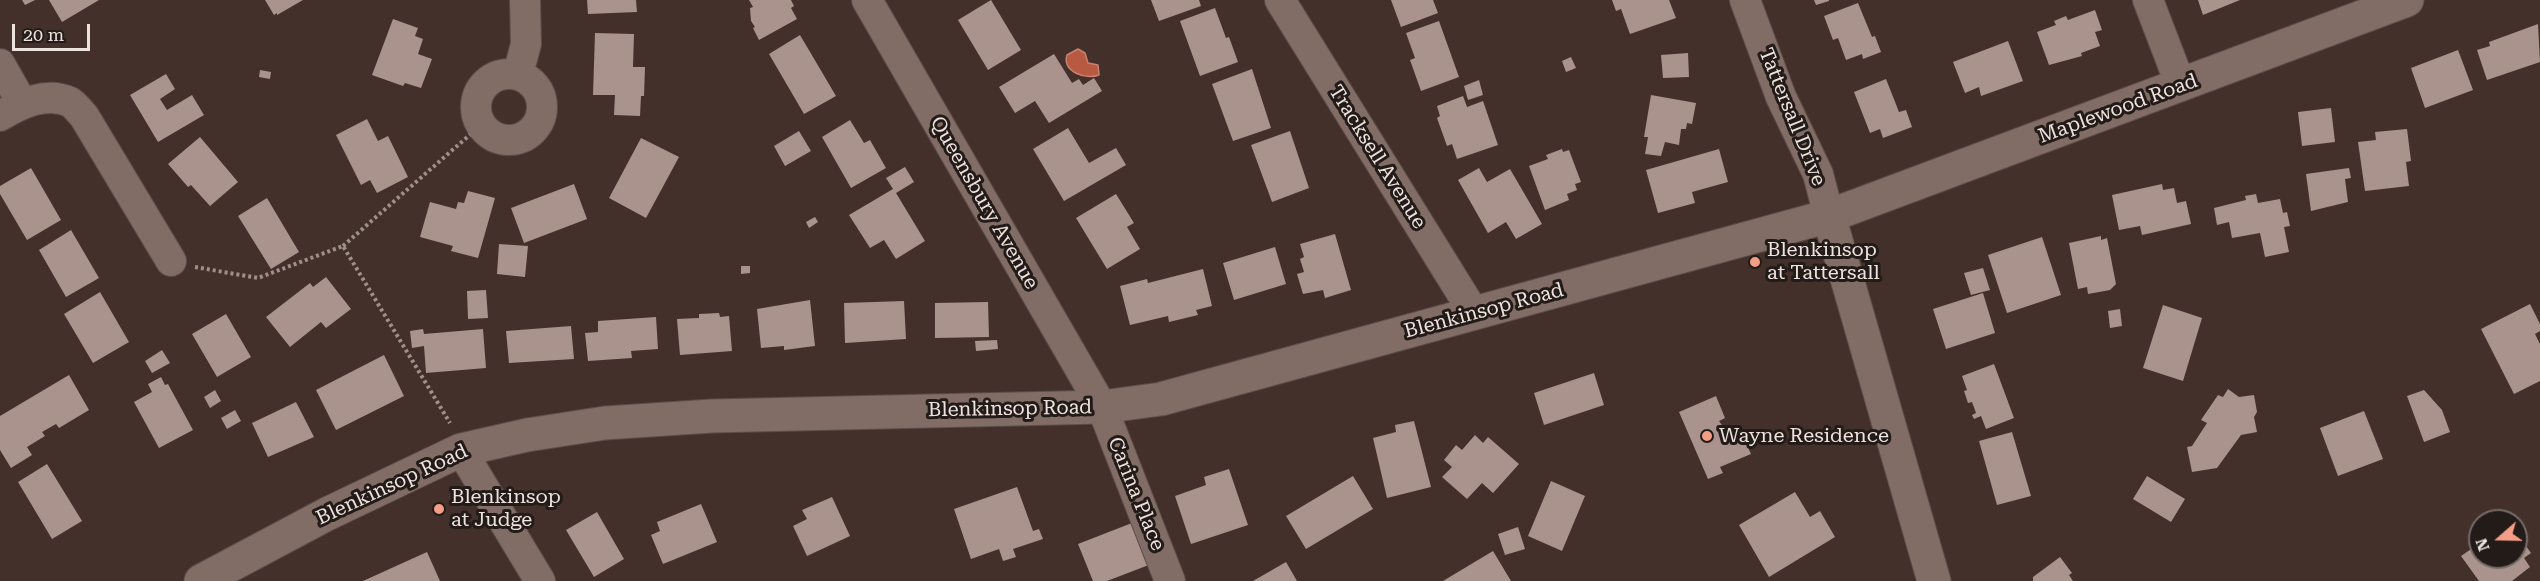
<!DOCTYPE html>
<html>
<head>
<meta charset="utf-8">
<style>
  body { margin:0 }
  #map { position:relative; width:2540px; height:581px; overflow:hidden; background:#43302b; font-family:"Roboto Serif",serif }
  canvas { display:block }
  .north { position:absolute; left:2468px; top:509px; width:60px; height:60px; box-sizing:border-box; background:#231b18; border:2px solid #746b67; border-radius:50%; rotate:250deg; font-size:16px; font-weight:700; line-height:24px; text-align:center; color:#eee2de }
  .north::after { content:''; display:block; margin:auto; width:21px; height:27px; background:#f49e87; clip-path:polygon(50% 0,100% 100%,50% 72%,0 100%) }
  .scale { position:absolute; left:12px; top:24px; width:78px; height:27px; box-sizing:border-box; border:3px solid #eee2de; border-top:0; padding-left:8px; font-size:18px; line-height:21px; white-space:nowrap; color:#eee2de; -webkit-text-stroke:4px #231b18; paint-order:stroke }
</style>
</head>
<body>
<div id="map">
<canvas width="2540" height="581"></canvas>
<div class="north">N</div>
<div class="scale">20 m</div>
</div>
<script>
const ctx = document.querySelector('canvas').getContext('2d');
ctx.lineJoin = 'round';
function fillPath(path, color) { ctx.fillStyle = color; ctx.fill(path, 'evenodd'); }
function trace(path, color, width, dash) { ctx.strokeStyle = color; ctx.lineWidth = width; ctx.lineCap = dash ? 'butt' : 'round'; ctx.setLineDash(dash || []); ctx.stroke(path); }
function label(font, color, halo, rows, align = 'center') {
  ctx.font = font + ' "Roboto Serif",serif'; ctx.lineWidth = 6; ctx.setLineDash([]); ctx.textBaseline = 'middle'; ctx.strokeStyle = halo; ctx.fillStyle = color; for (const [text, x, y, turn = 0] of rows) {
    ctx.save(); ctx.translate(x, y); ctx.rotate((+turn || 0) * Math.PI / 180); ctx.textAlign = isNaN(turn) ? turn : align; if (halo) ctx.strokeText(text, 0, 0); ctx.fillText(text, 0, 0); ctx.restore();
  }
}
const water = new Path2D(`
  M1078,49l7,4 3,10 10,2 1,10c-13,5 -37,-3 -32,-20z`);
const building = new Path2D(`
  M22,0h13l-10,5z
  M49,0h50l-37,22z
  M265,0h38l-26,15v-2l-3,2z
  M587,0h49l1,12 -49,2z
  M749,0h42l3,6 -3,2 6,11 -38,21 -6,-12 2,-1 -4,-6 -1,-13 3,-1z
  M991,0l30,50 -33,20 -30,-50z
  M1151,0h48l2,6 -42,15z
  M1391,0h42l5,13 -37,14z
  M1612,0h57l7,18 -46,16 -9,-25 -5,2z
  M1814,0h15v1l-13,4z
  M2198,0h42l-37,15z
  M1858,3l14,34 3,-1 6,16 -18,7 -1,-5 -16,6 -8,-22 -5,2 -9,-24z
  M1215,8l11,30 3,-1 9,25 -38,14 -20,-55z
  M2095,10l7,20 -7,2 5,14 -19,7 1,3 -33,9 -12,-33 19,-7 -2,-4 12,-5 2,4z
  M393,19l25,9 -3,8 8,3 -5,15 14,5 -11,29 -16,-5 -2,3 -31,-11z
  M1439,21l20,56 -38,14 -11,-31 5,-2 -9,-25z
  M2538,24l2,38 -53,18 -10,-30 13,-4 -1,-4z
  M595,33l39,1 -1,33h12l-1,29h-3l-1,20 -26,-1 1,-20h-22z
  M800,35l36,61 -32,18 -35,-60z
  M2008,41l15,40 -42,15 -2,-9 -14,6 -12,-31z
  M2458,50l15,40 -48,18 -14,-40z
  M1688,53l1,24 -26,1 -2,-23z
  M1054,54l18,29 7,-4 4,6 11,-7 8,13 -53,32 -14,-22 -20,12 -16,-26z
  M1571,57l5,11 -10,4 -4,-11z
  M1252,69l19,59 -38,13 -21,-57z
  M260,70l11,2 -1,7 -11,-2z
  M166,74l9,15 -15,10 7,11 25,-15 12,20 -46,27 -28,-47z
  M1886,79l13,33 7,-2 6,17 -29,11 -3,-9 -10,4 -16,-41z
  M1479,80l4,15 -15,5 -4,-14z
  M1651,95l45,8 -4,21 -5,-1 -1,6h-5l-2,16 -14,-3 -4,14 -16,-2 3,-17h-4z
  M1463,96l4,11 16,-6 15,44 -41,14 -5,-15 -5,2 -10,-28 3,-2 -3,-10z
  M2331,108l4,34 -33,4 -4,-34z
  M367,119l11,22 10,-5 20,41 -31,16 -7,-13 -9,5 -25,-50z
  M850,120l14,23 6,-3 16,28 -35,20 -29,-51z
  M1068,128l21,35 27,-15 10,17 -62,36 -31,-52z
  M2407,129l4,32 -5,1 3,24 -44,5 -7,-49 18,-2 -1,-8z
  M799,131l12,20 -26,15 -11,-20z
  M1290,131l19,57 -37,14 -21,-57z
  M200,137l38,45 -28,24 -19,-21 -3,2 -20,-23z
  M641,138l38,19 -33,61 -37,-20z
  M1562,149l1,3 6,-2 12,32 -6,2 2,6 -10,4 2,6 -24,10 -16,-44 19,-7 -2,-4z
  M1719,149l9,33 -36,10 3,11 -37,10 -12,-43z
  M905,167l9,15 -18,11 29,48 -29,18 -12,-19 -14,8 -21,-33 44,-26 -7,-11z
  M31,168l30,52 -34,20 -27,-46v-8z
  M1479,168l8,14 23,-13 32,55 -26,15 -10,-17 -18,11 -30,-53z
  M2349,168l2,10 -6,1 3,23 -37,9 -5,-37z
  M574,184l13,35 -63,24 -13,-35z
  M2162,184l1,6 11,-2 3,15 9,-2 5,23 -49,11 -2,-9 -21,4 -7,-35z
  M468,191l27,7 -17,60 -27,-7 2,-5 -33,-9 10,-35 26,7 2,-7 6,1z
  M1116,194l18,29 -7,4 13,22 -33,20 -31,-51z
  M2256,194l2,9 22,-4 3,14 4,-1 3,14 -6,1 5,25 -24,5 -5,-24 -28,5 -3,-16 -12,3 -3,-17 32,-8 -1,-4z
  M267,198l32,54 -28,17 -33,-53z
  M815,217l3,5 -9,6 -3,-6z
  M71,230l28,48 -33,19 -27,-47z
  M1335,234l16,56 -26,8 -2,-8 -20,4 -6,-20 7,-2 -4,-13 4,-2 -4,-13z
  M2101,236v4l6,-2 9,46 -6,6 -22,4 -1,-7 -9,2 -9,-46z
  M2042,237l19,58 -54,18 -19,-58z
  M499,244l29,2 -3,31 -28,-3z
  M1275,247l11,37 -52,16 -11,-37z
  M741,266h9v7l-9,1z
  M1983,268l7,22 -19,5 -7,-22z
  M1203,269l9,37 -16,4 2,5 -29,7 -1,-6 -38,9 -10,-39 27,-7 1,4z
  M326,277l25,32 -25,19 -5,-6 -31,25 -24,-30 44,-34 3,4z
  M486,290l2,28 -20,1 -1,-28z
  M100,292l29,50 -36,21 -29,-49z
  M1983,293l12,40 -49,16 -13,-40z
  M810,300l5,46 -31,4v-4l-23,2 -4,-39z
  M904,301l2,38 -61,4 -1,-40z
  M988,302l1,35 -54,1v-35z
  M2530,304l10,20v7l-5,3 5,10v37l-26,13 -33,-65z
  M2163,305l39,13 -19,63 -40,-13z
  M2120,309l2,17 -12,2 -2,-17z
  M719,313l1,4 9,-1 3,35 -52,4 -3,-36 22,-1v-4z
  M226,314l25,43 -34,20 -25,-43z
  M656,317l2,32 -27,2 1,7 -44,3 -3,-28 13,-1v-11z
  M571,326l3,33 -65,4 -3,-32z
  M423,329l1,5 59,-5 3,39 -60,5 -2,-27 -12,2 -2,-17z
  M997,340l1,9 -22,2 -1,-10z
  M162,350l8,13 -18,10 -7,-12z
  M384,355l20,41 -68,34 -20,-40z
  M1994,364l20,54 -28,11 -5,-13 -7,3 -2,-4 4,-2 -4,-11 -4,1 -4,-12 3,-1 -5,-14z
  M1594,373l10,32 -60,20 -10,-32z
  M69,375l20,35 -30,18 -3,-4 -14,8 3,4 -18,11 5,8 -21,13 -11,-18v-34z
  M161,377l4,8 3,-1 25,46 -34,18 -25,-46 18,-10 -4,-8z
  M2228,389l11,8 15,-2 3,17 -3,5 3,15 -16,3 -24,33 -25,4 -5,-25 5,-1 15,-23 -6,-3 17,-25 5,2z
  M215,390l6,11 -11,7 -6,-11z
  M2424,390l18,20 8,22 -26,10 -17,-46z
  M1716,396l9,22 -6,3 8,11 -3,1 3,5 14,-6 10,22 -31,13 3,6 -15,6 -29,-67z
  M296,402l18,35 -46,20 -16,-34z
  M235,410l6,11 -14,8 -6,-11z
  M2364,411l19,48 -45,17 -18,-48z
  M1414,421l17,66 -44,11 -14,-60 23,-6 -1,-7z
  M2012,432l19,64 -34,9 -18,-64z
  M1475,435l8,8 5,-6 31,27 -26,29 -11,-10 -15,16 -25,-22 10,-10 -8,-7 12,-15 6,5z
  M47,464l35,57 -30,18 -34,-57z
  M1229,469l19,56 -57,19 -16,-48 31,-11 -2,-8z
  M1353,476l20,33 -67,40 -20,-33z
  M2147,476l38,23 -14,23 -38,-23z
  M1551,481l34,15 -23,55 -34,-15z
  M1017,487l16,44 6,-2 4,10 -30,10 3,8 -13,4 -4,-12 -28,10 -17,-50z
  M1795,492l15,25 10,-6 15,26 -66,40 -30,-52z
  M832,497l18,39 -43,20 -14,-30 14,-7 -5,-9z
  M701,504l16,38 -54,22 -12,-29 9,-4 -3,-9z
  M597,512l27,47 -30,18 -28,-47z
  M1137,521l17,42 -47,18h-14l-15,-37z
  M1518,527l7,22 -20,6 -7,-21z
  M2516,532l15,21 -7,5 6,9 -18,14h-33l-18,-25 19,-13v14h36z
  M1493,551l18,30h-68z
  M427,552l13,29h-77z
  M2060,557l12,16 -3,2 4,6h-40v-4z
  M1286,562l11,19h-44z`);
const path = new Path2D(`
  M343,246l138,-121
  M195,267l63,11 85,-32 107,177`);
const minor = new Path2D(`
  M867,0l235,407 68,174
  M1280,0l194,313
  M1745,0l36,97 37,77 11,42
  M2148,0l33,86
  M0,64l22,39
  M476 107a33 33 0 1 1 66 0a33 33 0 1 1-66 0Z
  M518,74l8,-30 -1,-44
  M0,116c20,-12 46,-25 70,-14 5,3 10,10 14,14l87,145
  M461,450l79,131`);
const tertiary = new Path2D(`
  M1829,216l105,365
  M201,581l126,-67 134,-64 66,-15 78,-12 107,-7 390,-9 59,-8 668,-183 578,-216`);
const markers = [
  [1755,262,6,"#f49e87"],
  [1707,436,6,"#f49e87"],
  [439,509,6,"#f49e87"]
];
const streetNames = [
  ["Maplewood Road",2118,109,-20],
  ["Tattersall Drive",1792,117,68],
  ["Tracksell Avenue",1377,157,58],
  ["Queensbury Avenue",984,203,60],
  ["Blenkinsop Road",1484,311,-15],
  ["Blenkinsop Road",1010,409,-1],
  ["Blenkinsop Road",392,485,-25],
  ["Carina Place",1136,494,68]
];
const poiNames = [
  ["Blenkinsop",1767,250],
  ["at Tattersall",1767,273],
  ["Wayne Residence",1719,436],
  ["Blenkinsop",451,497],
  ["at Judge",451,520]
];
fillPath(water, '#b85941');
trace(water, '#c88270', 1.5);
fillPath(building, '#aa938d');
trace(minor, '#5c4d49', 32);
trace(tertiary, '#5c4d49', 35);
trace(path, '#9f8f8b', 4, [3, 3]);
trace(minor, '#816c66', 30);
trace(tertiary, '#816c66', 33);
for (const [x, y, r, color] of markers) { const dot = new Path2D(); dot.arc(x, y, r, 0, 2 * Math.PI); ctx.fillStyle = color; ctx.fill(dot); trace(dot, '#231b18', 2); }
label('20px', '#eee2de', '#231b18', streetNames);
label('20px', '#eee2de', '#231b18', poiNames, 'left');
</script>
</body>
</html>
